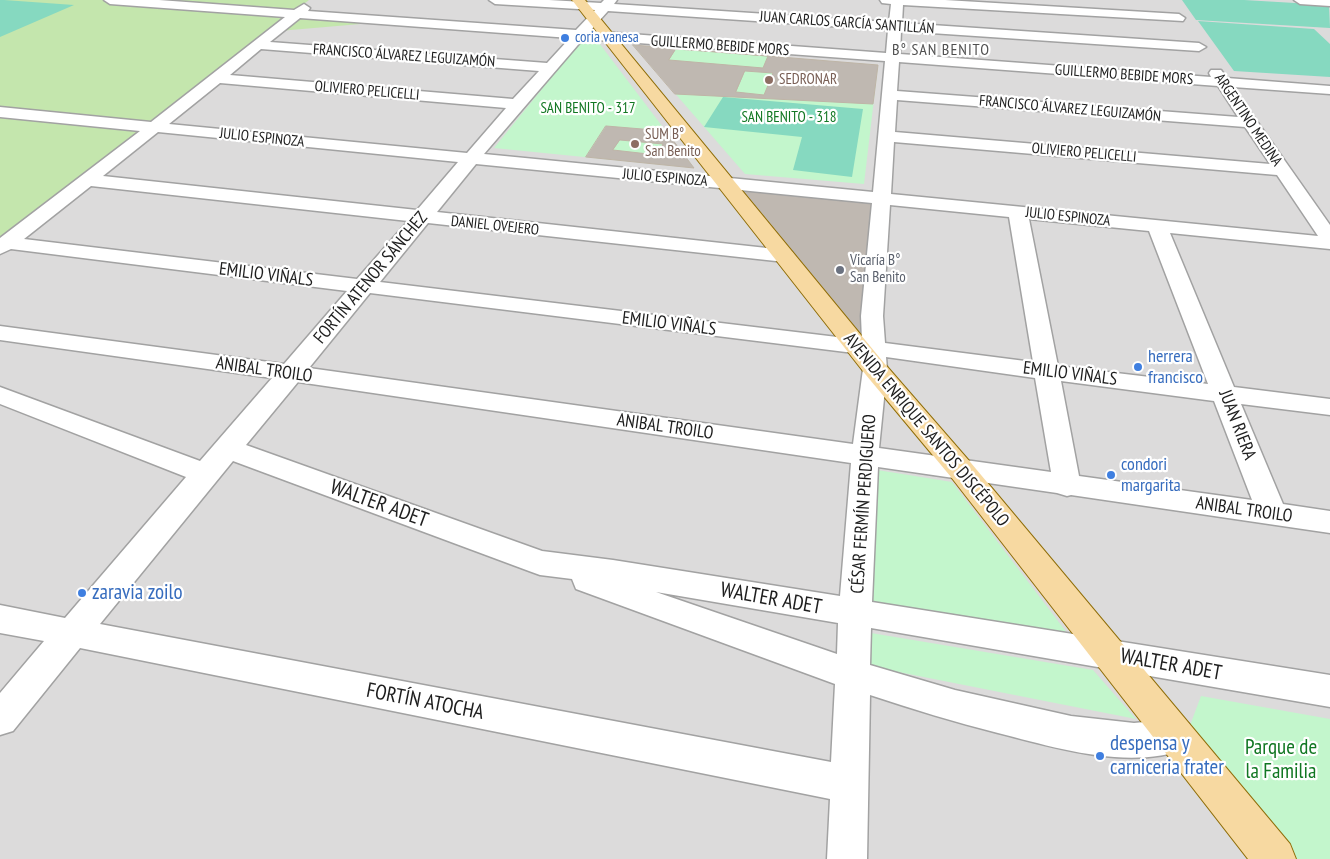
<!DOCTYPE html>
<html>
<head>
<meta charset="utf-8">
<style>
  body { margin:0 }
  canvas { display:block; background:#eeece4 }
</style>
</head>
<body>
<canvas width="1330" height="859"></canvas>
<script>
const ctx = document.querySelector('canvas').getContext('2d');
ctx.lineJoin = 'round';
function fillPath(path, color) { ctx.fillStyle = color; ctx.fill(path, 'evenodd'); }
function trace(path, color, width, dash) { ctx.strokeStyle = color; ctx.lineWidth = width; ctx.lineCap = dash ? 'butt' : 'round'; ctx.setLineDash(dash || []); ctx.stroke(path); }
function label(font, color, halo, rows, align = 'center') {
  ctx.font = font + ' "PT Sans Narrow",sans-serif'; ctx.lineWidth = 4.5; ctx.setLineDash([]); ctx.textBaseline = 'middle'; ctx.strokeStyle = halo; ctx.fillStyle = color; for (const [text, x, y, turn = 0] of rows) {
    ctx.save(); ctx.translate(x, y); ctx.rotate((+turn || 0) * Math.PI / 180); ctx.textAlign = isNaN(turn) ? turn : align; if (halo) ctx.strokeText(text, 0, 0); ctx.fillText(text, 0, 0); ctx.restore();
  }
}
const residential = new Path2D(`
  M0,0h1330v859h-1330z`);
const grass = new Path2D(`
  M0,0h309l-309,240z
  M297,16l87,6 -105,9z`);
const park = new Path2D(`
  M580,42l19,1 95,125 -200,-20z
  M633,45l245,20 -14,119 -119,-10z
  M871,469l81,13 122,160 -214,-34z
  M865,632l228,38 43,49 -273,-54z
  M1201,696l129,23v140h-33l-108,-131z`);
const pitch = new Path2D(`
  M0,0h4l70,5 -74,32z
  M1182,0h62l85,5 1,23 -134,-8z
  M1198,21l116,8 16,15v33l-96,-6z
  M723,97l140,12 -11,68 -59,-7 9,-33 -98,-10z`);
const building = new Path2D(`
  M633,45l245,20 -5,39 -198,-10z
  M676,49l92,7 -5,12 -94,-8z
  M745,71l28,2 -9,22 -28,-3z
  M606,126l60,5 28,37 -108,-11z
  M620,140l43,4 -6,11 -44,-5z
  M743,190l133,11 -11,138z`);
const minor = new Path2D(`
  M104,0h55l135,10 10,-6 6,4 -2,3 268,19 19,-20 -100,-6 -6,-4h60l52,3 3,-3h13l-3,4 275,18 2,-18 -9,-1 -2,-3h65l234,14 6,4 -2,3 -280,-16 -1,18 297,20 7,4 -7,4 -298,-20 -1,23 311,23 -2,-4 2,-3h10l6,8 103,8v8l-97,-7 97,138v24l-160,-16 64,154 96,12v16l-89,-11 42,100 47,7v22l-259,-38 -4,1 -10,-3 -179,-26 -6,135 458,73v32l-459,-79 -1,37 85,25 116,26 63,7 42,-4 13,5 5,12 -5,12c-60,23 -132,0 -191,-15 -43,-11 -86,-24 -128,-38l-3,164h-40l3,-60 -750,-151 -67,83 -13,4v-42l44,-52 -44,-8v-28l65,13 121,-141 -186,-73v-17l200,74 72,-83 -272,-38v-14l284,38 63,-73 -336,-42 -11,5v-16l140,-107 -140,-14v-10l151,15 134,-105 -175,-13zM608,11l280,19 -2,23 -296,-22zM300,18l270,20 -23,25 -277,-21zM583,39l302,22 -12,131 -389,-38zM261,49l278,22 -26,28 -283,-24zM899,62l319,24 20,31 -341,-26zM220,83l286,25 -39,45 -298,-29zM897,100l348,27 25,37 -375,-32zM158,132l300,30 -41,48 -314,-34zM894,142l383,33 41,61 -427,-42zM476,164l396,39 -11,113 1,24 -482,-58 48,-59 357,39 7,-2 3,-4 -3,-4 -7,-2 -348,-38zM91,186l317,35 -51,58 -333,-40zM890,205l119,12 24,145 -148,-19 -2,-27zM1029,219l120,12 59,153 -150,-18zM370,293l492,61 1,15 -10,75 -544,-76zM886,357l149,21 16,94 -172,-24 8,-79zM1061,381l153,20 38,99 -173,-24zM298,382l553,81 -11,133 -227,-36 -71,-9 -296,-106zM233,461l296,110 11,4 32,4 4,10 259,95 -4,78 -731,-138zM656,592l182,31 -1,31z
  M1294,0h36v6l-30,-2z`);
const major = new Path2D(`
  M572,0h13l299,363 87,100 319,381 6,15h-48l-297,-382 -85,-102z`);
const markers = [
  [565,38,5,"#3f7fe0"],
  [769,80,5,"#8d6e63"],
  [635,144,5,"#8d6e63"],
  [840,270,5,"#6b7280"],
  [1138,367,5,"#3f7fe0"],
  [1111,475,5,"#3f7fe0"],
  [82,593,5,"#3f7fe0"],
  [1100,756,5,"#3f7fe0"]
];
const farStreetnames = [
  ["JUAN CARLOS GARCÍA SANTILLÁN",847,23,4],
  ["GUILLERMO BEBIDE MORS",720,46,4],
  ["FRANCISCO ÁLVAREZ LEGUIZAMÓN",404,56,4],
  ["GUILLERMO BEBIDE MORS",1124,75,4],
  ["OLIVIERO PELICELLI",367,91,5],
  ["FRANCISCO ÁLVAREZ LEGUIZAMÓN",1070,109,5],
  ["ARGENTINO MEDINA",1248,120,56],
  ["JULIO ESPINOZA",262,138,6],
  ["OLIVIERO PELICELLI",1084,153,5],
  ["JULIO ESPINOZA",665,178,5],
  ["JULIO ESPINOZA",1068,217,6],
  ["DANIEL OVEJERO",495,226,6]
];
const farShopnames = [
  ["coria vanesa",575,38]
];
const farEducationnames = [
  ["SEDRONAR",779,80],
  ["SUM B°",645,135],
  ["San Benito",645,152]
];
const farParknames = [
  ["SAN BENITO - 317",588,109],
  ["SAN BENITO - 318",789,118]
];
const farWorshipnames = [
  ["Vicaría B°",850,261],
  ["San Benito",850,278]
];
const farNeighbourhoodnames = [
  ["B° SAN BENITO",941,50]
];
const streetNames = [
  ["EMILIO VIÑALS",266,275,7],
  ["FORTÍN ATENOR SÁNCHEZ",371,278,-50],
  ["EMILIO VIÑALS",669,324,7],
  ["ANIBAL TROILO",264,370,8],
  ["EMILIO VIÑALS",1070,374,7],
  ["JUAN RIERA",1237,425,69],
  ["ANIBAL TROILO",665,427,8],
  ["AVENIDA ENRIQUE SANTOS DISCÉPOLO",926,430,50],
  ["CÉSAR FERMÍN PERDIGUERO",864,504,-86],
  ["ANIBAL TROILO",1244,510,8]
];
const shopNames = [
  ["herrera",1148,357],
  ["francisco",1148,378],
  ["condori",1121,465],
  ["margarita",1121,486]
];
const nearStreetnames = [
  ["WALTER ADET",379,504,20],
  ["WALTER ADET",771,599,10],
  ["WALTER ADET",1171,665,10],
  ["FORTÍN ATOCHA",425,702,11]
];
const nearShopnames = [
  ["zaravia zoilo",92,593],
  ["despensa y",1110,744],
  ["carniceria frater",1110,768]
];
const nearParknames = [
  ["Parque de",1281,748],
  ["la Familia",1281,772]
];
fillPath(residential, '#dcdbdb');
fillPath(grass, '#c4e6ad');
fillPath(park, '#c3f6cc');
fillPath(pitch, '#86d9c0');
fillPath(building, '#bfb8b1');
trace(building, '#bfb4a7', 1);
trace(minor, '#a2a2a2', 3);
trace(major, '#906e08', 2);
fillPath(minor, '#fff');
fillPath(major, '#f7d9a1');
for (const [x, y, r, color] of markers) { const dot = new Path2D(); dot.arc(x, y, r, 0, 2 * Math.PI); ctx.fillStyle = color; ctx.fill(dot); trace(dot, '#fff', 2); }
label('15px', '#1e1e1e', '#fff', farStreetnames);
label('15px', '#366cbe', '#fff', farShopnames, 'left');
label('15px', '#785e54', '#fff', farEducationnames, 'left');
label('15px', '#172', '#fff', farParknames);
label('15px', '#5b616d', '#fff', farWorshipnames, 'left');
ctx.letterSpacing = '1px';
label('16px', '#515151', '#fff', farNeighbourhoodnames);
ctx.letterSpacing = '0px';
label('18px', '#1e1e1e', '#fff', streetNames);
label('18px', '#366cbe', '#fff', shopNames, 'left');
label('21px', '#1e1e1e', '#fff', nearStreetnames);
label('21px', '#366cbe', '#fff', nearShopnames, 'left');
label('21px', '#172', '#fff', nearParknames);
</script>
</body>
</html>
